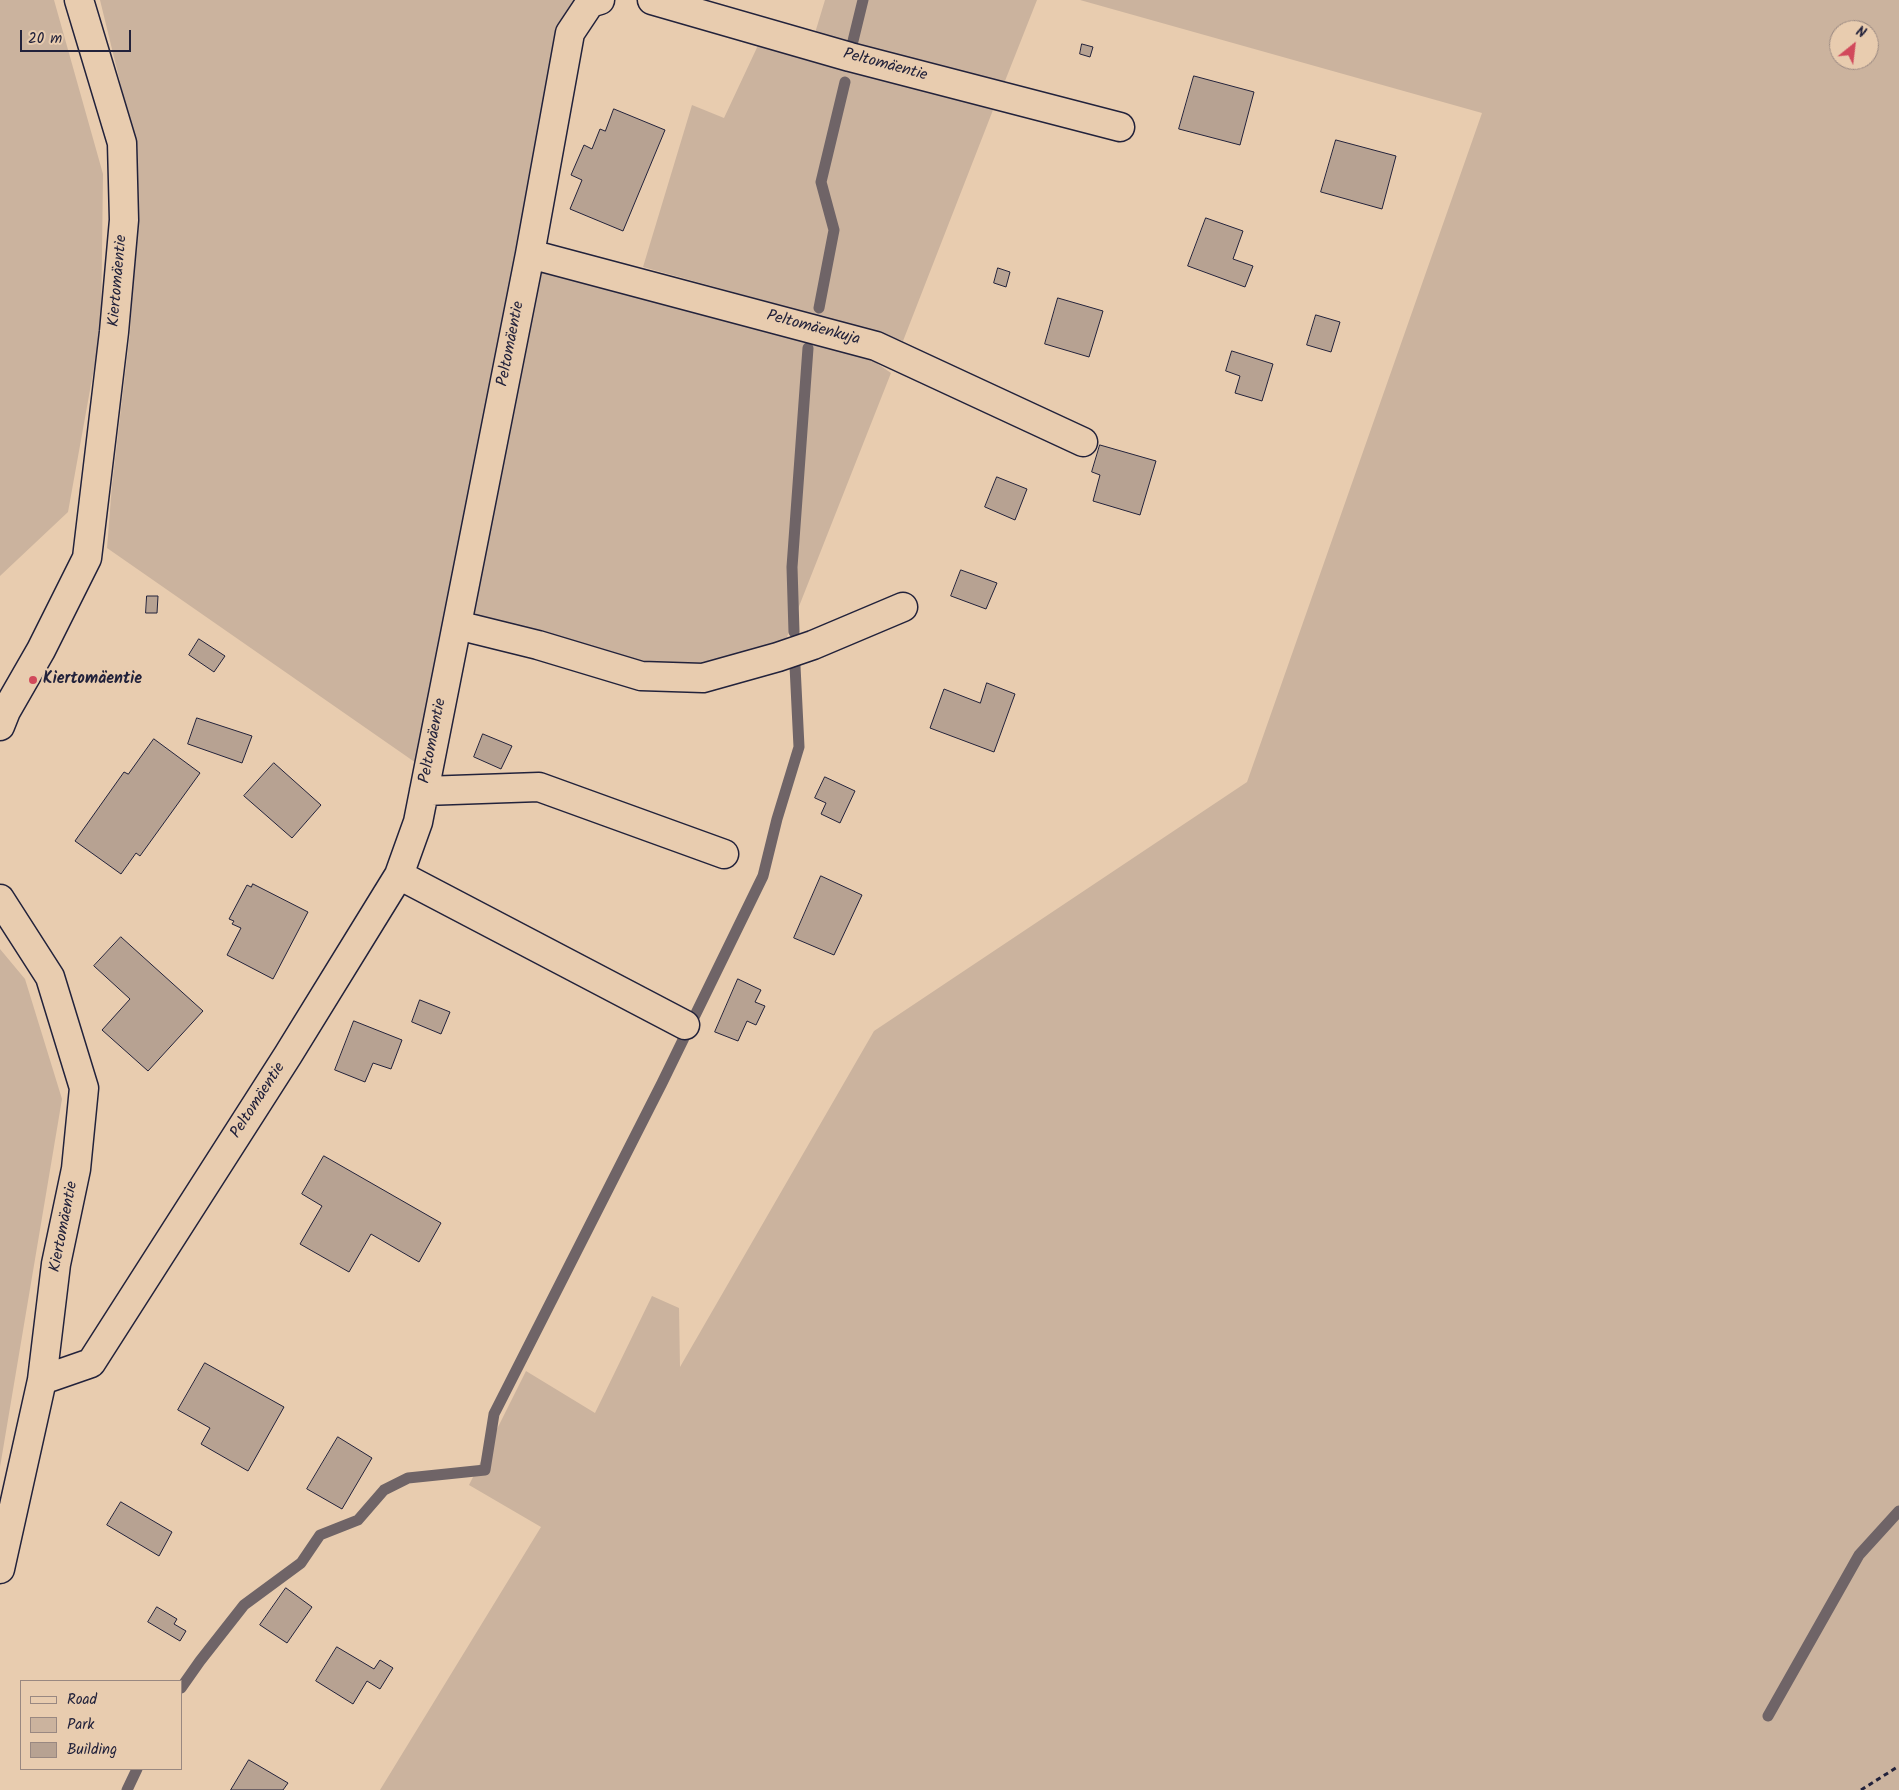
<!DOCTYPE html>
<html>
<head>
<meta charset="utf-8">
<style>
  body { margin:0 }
  #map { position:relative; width:1899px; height:1790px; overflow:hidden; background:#e8ccaf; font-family:Kalam,sans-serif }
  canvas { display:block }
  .legend { position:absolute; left:20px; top:1680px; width:162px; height:90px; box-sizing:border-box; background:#e8ccaf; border:1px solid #998881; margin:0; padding:6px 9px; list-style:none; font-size:15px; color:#22223b }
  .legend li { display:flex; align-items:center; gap:10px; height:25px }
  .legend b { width:25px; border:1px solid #998881 }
  .north { position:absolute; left:1829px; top:20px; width:50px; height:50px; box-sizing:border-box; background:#e8ccaf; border:1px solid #998881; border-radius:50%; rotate:29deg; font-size:14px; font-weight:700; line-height:20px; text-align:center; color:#22223b }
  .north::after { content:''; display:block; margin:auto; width:18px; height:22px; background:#d1495b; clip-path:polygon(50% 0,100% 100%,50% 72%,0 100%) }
  .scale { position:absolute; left:20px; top:30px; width:111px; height:22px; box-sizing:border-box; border:2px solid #22223b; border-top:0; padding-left:6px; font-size:15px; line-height:18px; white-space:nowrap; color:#22223b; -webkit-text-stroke:4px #e8ccaf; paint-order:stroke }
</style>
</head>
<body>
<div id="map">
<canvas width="1899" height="1790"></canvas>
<ul class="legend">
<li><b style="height:6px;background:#e8ccaf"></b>Road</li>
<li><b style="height:14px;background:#cbb39e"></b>Park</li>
<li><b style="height:14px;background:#b7a292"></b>Building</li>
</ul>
<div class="north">N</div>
<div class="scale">20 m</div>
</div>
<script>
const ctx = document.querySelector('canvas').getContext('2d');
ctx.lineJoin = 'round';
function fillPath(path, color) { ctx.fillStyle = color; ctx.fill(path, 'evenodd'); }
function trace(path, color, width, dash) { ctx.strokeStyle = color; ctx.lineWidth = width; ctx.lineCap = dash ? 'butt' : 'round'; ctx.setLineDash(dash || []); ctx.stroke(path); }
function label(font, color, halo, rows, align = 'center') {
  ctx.font = font + ' Kalam,sans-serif'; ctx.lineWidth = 4.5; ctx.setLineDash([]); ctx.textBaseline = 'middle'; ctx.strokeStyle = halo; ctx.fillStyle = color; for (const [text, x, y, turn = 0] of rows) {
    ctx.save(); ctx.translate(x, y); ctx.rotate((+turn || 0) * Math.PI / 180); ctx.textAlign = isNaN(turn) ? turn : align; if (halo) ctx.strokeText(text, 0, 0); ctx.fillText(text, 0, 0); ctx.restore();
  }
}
const green = new Path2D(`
  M0,0h54l49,174 -2,155 -33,183 -68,64z
  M100,0h474l-18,29 -24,174 -113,562 -312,-217 5,-63 18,-153 7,-112 -4,-85z
  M825,0h212l-34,86 -188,-53z
  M1080,0h819v1790h-1519l161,-263 -72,-42 57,-114 69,42 57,-117 27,12 1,59 194,-336 373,-249 235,-669zM1839,30h30v30h-30z
  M761,39l232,71 -90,231 -29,-10 -231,-64 49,-162 32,13z
  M542,270l327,88 22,15 -110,279 -79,15 -59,-1 -173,-47z
  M0,949l25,30 37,120 -62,368z`);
const stream = new Path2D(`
  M853,41l10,-41
  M819,308l15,-78 -13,-48 24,-100
  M794,632l-2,-65 16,-219
  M181,1688l19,-27 44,-56 57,-42 19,-28 38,-15 26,-30 24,-12 77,-8 9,-56 168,-331 101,-207 14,-57 22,-72 -4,-81
  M1768,1716l91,-161 40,-44
  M127,1790l10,-21`);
const building = new Path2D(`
  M1082,44l11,3 -3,10 -10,-3z
  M1194,76l60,16 -14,53 -61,-16z
  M614,109l51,21 -42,101 -53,-22 12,-29 -11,-5 13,-30 8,4 8,-20 5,2z
  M1336,140l60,16 -14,53 -61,-17z
  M1206,218l37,13 -10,28 20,7 -8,21 -57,-21z
  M998,268l12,4 -4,15 -12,-4z
  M1058,298l45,13 -14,46 -44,-13z
  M1316,315l24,7 -9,30 -24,-7z
  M1232,351l41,13 -11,37 -27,-8 5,-17 -14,-5z
  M1100,445l56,16 -16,54 -47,-14 7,-26 -8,-3z
  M997,477l30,12 -12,31 -30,-13z
  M961,570l36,13 -11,26 -35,-13z
  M147,596h11l-1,17h-11z
  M199,639l26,17 -11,16 -25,-17z
  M987,683l28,11 -21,58 -64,-24 14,-39 36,14z
  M197,718l55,18 -10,27 -54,-19z
  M483,734l29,12 -11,23 -27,-12z
  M154,739l46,34 -60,83 -4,-3 -15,21 -46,-33 49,-69 4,2z
  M274,763l47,42 -29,33 -48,-42z
  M825,777l30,14 -15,32 -19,-9 5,-11 -11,-5z
  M821,876l41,19 -28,60 -40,-17z
  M253,884l55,28 -35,67 -46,-24 14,-27 -9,-4 2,-3 -5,-2 18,-34 4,2z
  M121,937l82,74 -55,60 -46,-41 28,-31 -36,-33z
  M738,979l23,11 -6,12 10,4 -9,19 -9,-4 -9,20 -23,-9z
  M420,1000l30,12 -9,22 -29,-12z
  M354,1021l48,19 -11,29 -18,-6 -8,19 -30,-12z
  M324,1156l117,67 -22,39 -48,-28 -22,38 -49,-28 22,-38 -20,-12z
  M205,1363l79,44 -36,64 -47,-27 9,-16 -32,-18z
  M338,1437l34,21 -30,51 -35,-20z
  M121,1502l51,30 -13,24 -52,-31z
  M286,1588l26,19 -25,36 -27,-18z
  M157,1607l20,12 -3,5 12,7 -6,10 -32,-19z
  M337,1647l37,22 6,-9 13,8 -13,21 -13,-8 -14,23 -37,-23z
  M249,1760l39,23 -5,7h-52z`);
const path = new Path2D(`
  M1861,1790l38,-24`);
const minor = new Path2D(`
  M652,0l198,57 270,70
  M530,254l346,92 207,96
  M457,625l81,20 103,31 62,2 75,-21 35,-12 90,-38
  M0,726l6,-15 35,-61 46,-92 27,-226 10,-112 -2,-77 -43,-143
  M424,791l115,-4 185,67
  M399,875l286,150
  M0,899l50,78 34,111 -8,81 -20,95 -14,116 -42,189
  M42,1380l49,-17 197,-308 111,-180 19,-53 112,-568 40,-221 20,-30 10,-3`);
const markers = [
  [33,680,5,"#d1495b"]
];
const streetNames = [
  ["Peltomäentie",885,66,15],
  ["Kiertomäentie",119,281,-85],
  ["Peltomäenkuja",813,329,15],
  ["Peltomäentie",512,344,-79],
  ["Peltomäentie",434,741,-79],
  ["Peltomäentie",259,1101,-57],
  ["Kiertomäentie",65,1227,-79]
];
const poiNames = [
  ["Kiertomäentie",43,680]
];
fillPath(green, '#cbb39e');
trace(stream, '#6f6467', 11);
fillPath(building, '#b7a292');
trace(building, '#22223b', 1);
trace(minor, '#22223b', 31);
trace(path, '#22223b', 3, [5, 4]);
trace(minor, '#e8ccaf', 28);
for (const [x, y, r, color] of markers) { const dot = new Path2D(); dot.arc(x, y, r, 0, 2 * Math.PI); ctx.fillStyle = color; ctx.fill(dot); trace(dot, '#e8ccaf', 2); }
label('16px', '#22223b', '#e8ccaf', streetNames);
label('bold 16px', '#22223b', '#e8ccaf', poiNames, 'left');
</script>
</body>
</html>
